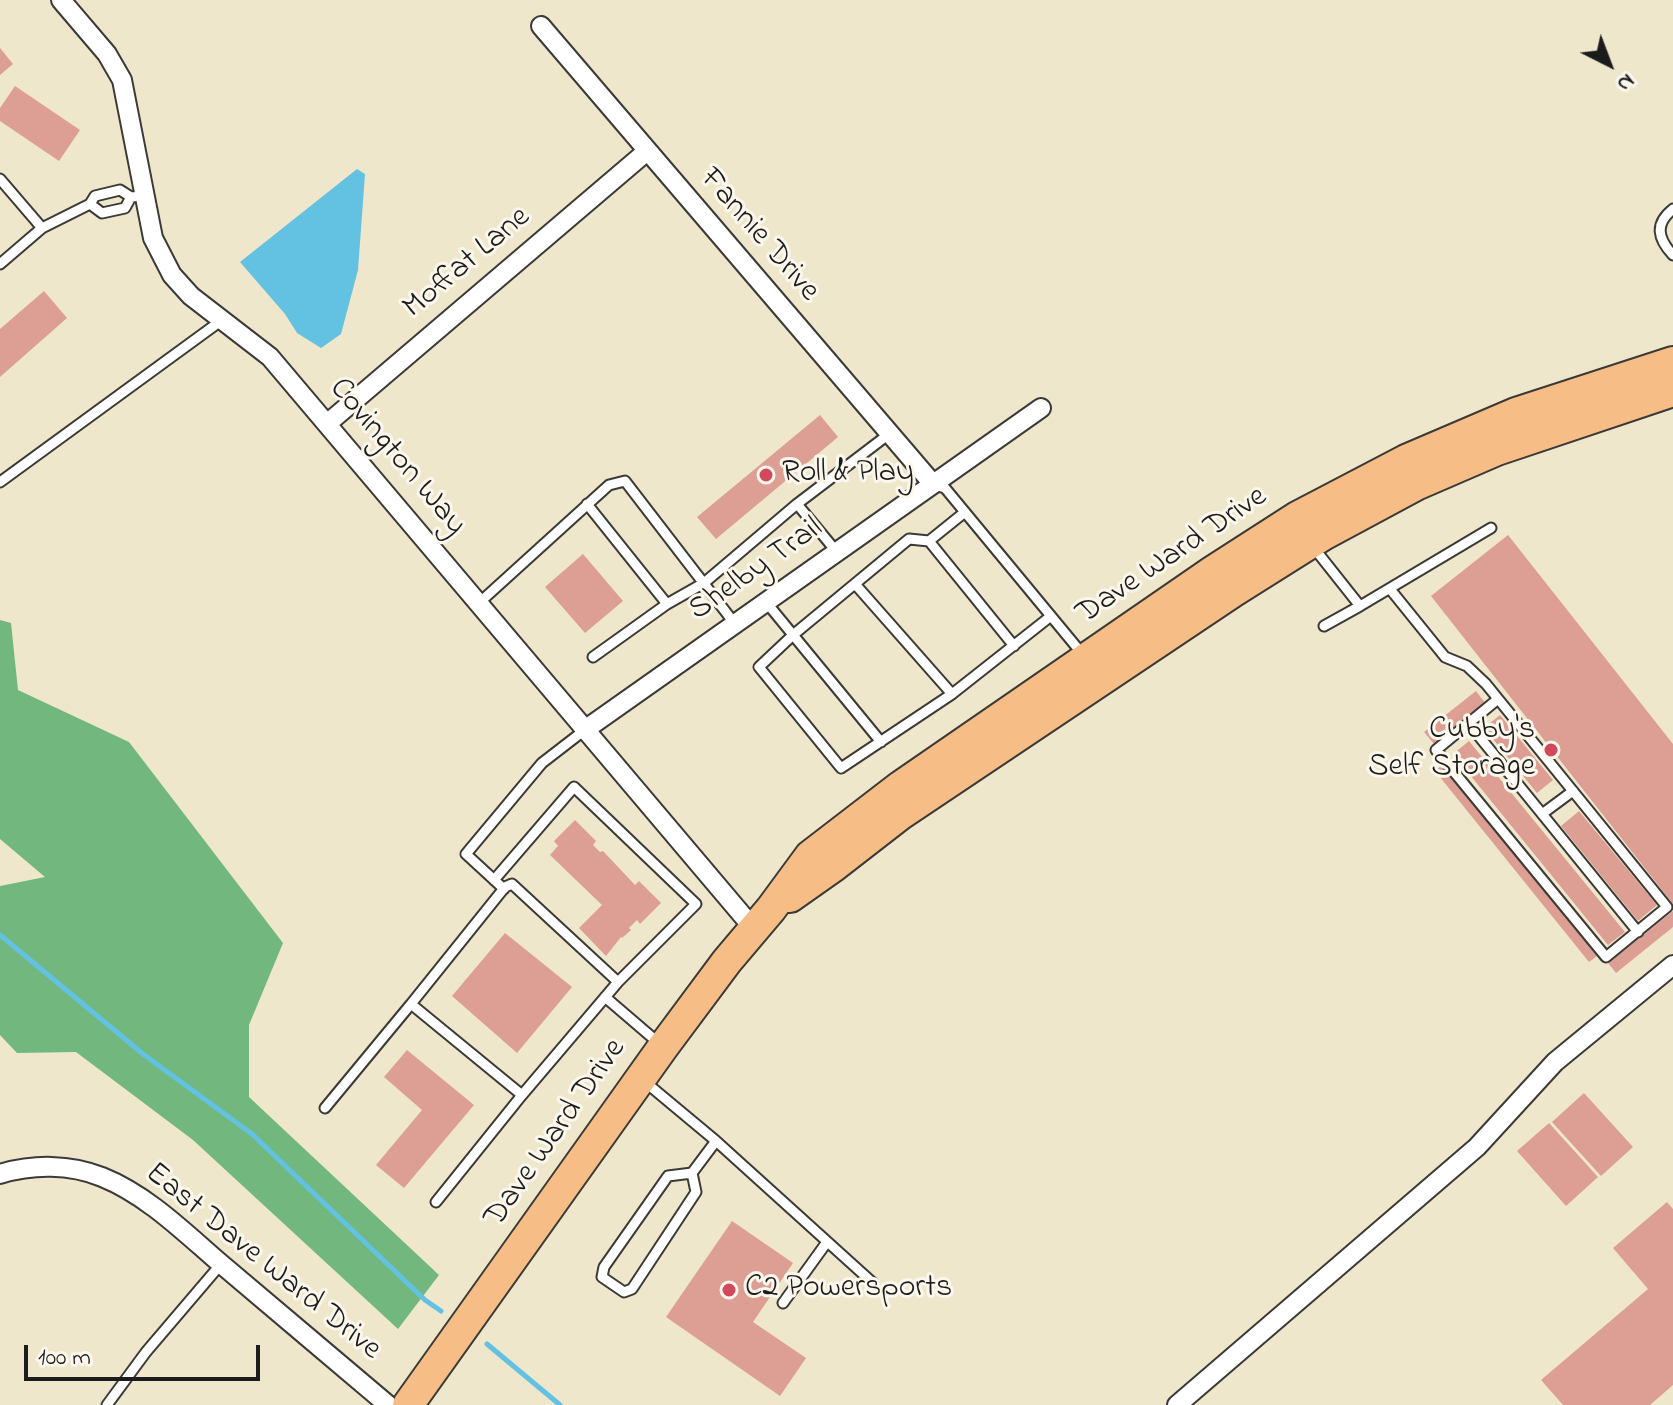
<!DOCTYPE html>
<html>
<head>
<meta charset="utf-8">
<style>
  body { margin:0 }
  #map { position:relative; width:1673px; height:1405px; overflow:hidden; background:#efe7cb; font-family:"Indie Flower",sans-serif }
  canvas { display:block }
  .north { position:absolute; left:1569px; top:24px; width:80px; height:80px; -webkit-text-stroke:6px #fbf7ec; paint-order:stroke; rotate:138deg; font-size:22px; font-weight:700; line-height:32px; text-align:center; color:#1c1c1c }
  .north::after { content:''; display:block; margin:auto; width:28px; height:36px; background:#1c1c1c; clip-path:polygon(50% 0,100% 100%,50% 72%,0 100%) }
  .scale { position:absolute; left:24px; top:1345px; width:236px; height:36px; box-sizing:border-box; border:4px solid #1c1c1c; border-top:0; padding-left:10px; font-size:24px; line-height:28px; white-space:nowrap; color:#1c1c1c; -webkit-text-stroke:6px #fbf7ec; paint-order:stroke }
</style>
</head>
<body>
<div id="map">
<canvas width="1673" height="1405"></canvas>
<div class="north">N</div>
<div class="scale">100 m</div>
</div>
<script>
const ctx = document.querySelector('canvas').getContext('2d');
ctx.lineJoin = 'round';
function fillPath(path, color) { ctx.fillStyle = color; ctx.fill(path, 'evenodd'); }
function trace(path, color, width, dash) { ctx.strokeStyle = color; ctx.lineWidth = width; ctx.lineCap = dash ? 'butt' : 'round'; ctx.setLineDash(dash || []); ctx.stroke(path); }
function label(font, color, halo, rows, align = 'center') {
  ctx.font = font + ' "Indie Flower",sans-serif'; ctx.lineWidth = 6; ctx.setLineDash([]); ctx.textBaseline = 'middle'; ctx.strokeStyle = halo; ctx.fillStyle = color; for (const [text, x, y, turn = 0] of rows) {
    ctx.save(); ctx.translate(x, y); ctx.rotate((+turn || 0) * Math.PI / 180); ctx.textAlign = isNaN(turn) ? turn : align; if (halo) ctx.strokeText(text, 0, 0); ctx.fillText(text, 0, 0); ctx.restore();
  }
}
const forest = new Path2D(`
  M0,620l11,3 7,67 111,52 154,201 -34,82v72l190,178 -41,54 -205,-189 -117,-88 -59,1 -17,-18v-149l45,-9 -45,-38z`);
const water = new Path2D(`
  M357,169l8,5 -7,96 -17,64 -20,14 -24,-15 -12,-19 -45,-52z`);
const stream = new Path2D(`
  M0,935l143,119 109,80 173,166 16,11
  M487,1344l73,61`);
const building = new Path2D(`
  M0,48l13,16 -13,11z
  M15,86l65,44 -21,31 -59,-40v-13z
  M44,291l23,27 -67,59v-48z
  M820,415l18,22 -122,102 -19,-22z
  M1508,535l165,209v160l-242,-308z
  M583,554l40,47 -38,32 -40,-46z
  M1476,691l10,13 -52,40 -10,-12z
  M1500,715l53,65 -16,13 -53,-65z
  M1469,741l156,191 -17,13 -155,-191z
  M1442,765l155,191 -8,6 -154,-191z
  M1579,811l78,94 -19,16 -77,-95z
  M575,820l21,21 -3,4 7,7 3,-1 32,34 4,-4 22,22 -21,21 -3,-4 -8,8 2,2 -9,8 -1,-1 -15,19 -27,-28 23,-23 -52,-50 8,-9 -4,-5z
  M1673,911v16l-57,46 -8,-10z
  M505,933l67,54 -55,66 -65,-57z
  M407,1050l67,55 -70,83 -28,-23 46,-55 -38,-33z
  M1584,1093l49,54 -32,29 -49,-54z
  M1549,1123l49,54 -32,29 -49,-55z
  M1667,1202l6,7v176l-23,20h-87l-22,-25 107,-91 -35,-41z
  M732,1221l61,42 -40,59 53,36 -26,38 -114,-79z`);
const lane = new Path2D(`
  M0,179l42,49
  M90,204l12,9 23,-5 6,-11
  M1673,209c-19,15 -15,30 0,46
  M0,264l42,-36 48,-24 5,-8 25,-6 11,7 12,-1
  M0,482l222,-162
  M934,485l11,3 139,168
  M587,504l80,100
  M797,504l39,47
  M965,512l-36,29 -20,-2 -116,96 -34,32 82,101 111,-74 99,-78
  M929,541l85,105
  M1314,548l46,58 131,-78
  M855,584l97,110
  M1390,589l55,68 22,9 19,18 181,223 -61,50 -170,-207 62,-51
  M766,602l115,140
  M479,603l130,-118 16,-4 110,143
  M1324,626l36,-20
  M593,657l74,-53 37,-21 93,-79 92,-70
  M1469,724l169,208
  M1542,814l31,-23
  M494,880l80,-93 122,117 -78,78 -96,113 -111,-91 94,-117 7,-3 106,98
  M504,889l-38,-35 76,-91 44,-34
  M605,997l56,48
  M644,1081l72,60 157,142
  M325,1108l86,-104
  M692,1173l-24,3 -64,91 -2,10 22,15 8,-3 64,-97 -4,-19 24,-32
  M436,1202l86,-107
  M783,1303l44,-61
  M107,1405l39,-53 75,-88`);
const street = new Path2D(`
  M61,0l46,54 15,26 31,158 19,37 19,21 79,61 484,572
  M541,26l392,458
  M328,423l318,-271
  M586,729l455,-321
  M0,1174c33,-10 70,-10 102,3 45,18 82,55 118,86 56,47 112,95 168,142
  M1177,1405l300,-258 78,-85 118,-97`);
const primary = new Path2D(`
  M790,897l44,-31 67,-52 333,-223 89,-56 93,-50 81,-35 176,-59
  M408,1405l255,-358 64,-86 44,-52 39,-53 91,-70 312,-215 84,-54 109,-57 110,-47 157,-51`);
const markers = [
  [766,475,8,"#d1495b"],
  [1551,750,8,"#d1495b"],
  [729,1290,8,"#d1495b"]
];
const streetNames = [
  ["Fannie Drive",758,236,49],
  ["Moffat Lane",468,264,-40],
  ["Covington Way",396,458,50],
  ["Dave Ward Drive",1173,557,-34],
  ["Shelby Trail",757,571,-35],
  ["Dave Ward Drive",557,1134,-55],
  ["East Dave Ward Drive",262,1263,39]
];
const poiNames = [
  ["Roll & Play",782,475],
  ["Cubby's",1535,732,"right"],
  ["Self Storage",1535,769,"right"],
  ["C2 Powersports",745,1290]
];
fillPath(forest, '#72b87e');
fillPath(water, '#63c1e1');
trace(stream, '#63c1e1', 5);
fillPath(building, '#dd9e94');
trace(lane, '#3c3a36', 13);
trace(street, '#3c3a36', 22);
trace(primary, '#3c3a36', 34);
trace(lane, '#fff', 9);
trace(street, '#fff', 18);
trace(primary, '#f6be86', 30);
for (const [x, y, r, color] of markers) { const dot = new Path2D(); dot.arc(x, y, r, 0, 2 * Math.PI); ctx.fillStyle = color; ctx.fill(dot); trace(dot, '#fbf7ec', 3); }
label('32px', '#1c1c1c', '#fbf7ec', streetNames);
label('32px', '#1c1c1c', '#fbf7ec', poiNames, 'left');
</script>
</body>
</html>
